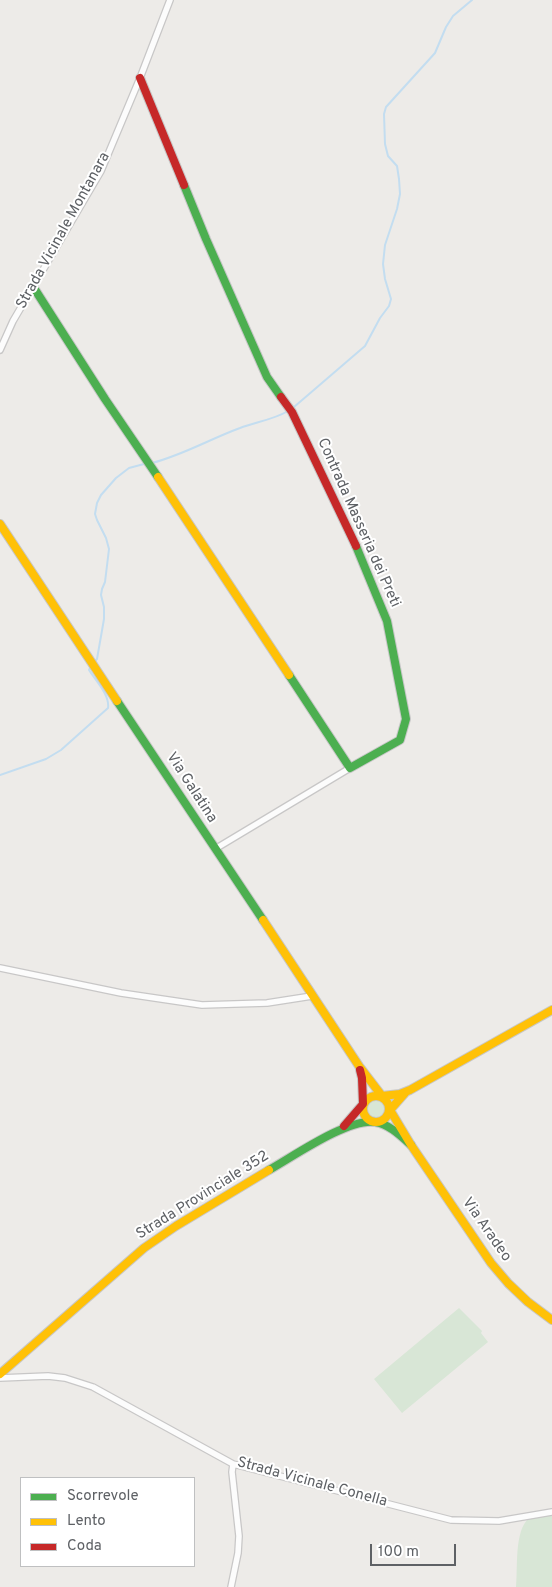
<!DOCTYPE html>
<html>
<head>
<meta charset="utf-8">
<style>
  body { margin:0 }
  #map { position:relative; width:552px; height:1587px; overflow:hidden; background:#edebe8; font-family:Overpass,sans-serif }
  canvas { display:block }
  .legend { position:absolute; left:20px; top:1477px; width:175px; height:90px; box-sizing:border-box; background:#fff; border:1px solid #bfc0c1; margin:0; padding:6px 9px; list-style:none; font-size:15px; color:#5e6165 }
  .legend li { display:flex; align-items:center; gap:10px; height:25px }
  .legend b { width:25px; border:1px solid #bfc0c1 }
  .scale { position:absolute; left:370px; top:1544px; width:86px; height:22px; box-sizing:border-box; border:2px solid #5e6165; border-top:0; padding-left:6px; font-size:15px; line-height:18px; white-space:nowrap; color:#5e6165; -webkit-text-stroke:4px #fff; paint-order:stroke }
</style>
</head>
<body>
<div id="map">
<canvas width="552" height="1587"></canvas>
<ul class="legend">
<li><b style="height:6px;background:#4caf50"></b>Scorrevole</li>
<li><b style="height:6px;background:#ffc107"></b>Lento</li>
<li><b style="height:6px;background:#c62828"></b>Coda</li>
</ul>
<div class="scale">100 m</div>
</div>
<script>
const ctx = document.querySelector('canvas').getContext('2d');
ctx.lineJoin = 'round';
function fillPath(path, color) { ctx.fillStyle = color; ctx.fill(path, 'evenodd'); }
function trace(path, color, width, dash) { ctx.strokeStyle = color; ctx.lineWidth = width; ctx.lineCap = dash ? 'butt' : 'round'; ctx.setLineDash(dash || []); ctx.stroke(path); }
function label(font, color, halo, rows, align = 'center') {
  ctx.font = font + ' Overpass,sans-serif'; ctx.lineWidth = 4; ctx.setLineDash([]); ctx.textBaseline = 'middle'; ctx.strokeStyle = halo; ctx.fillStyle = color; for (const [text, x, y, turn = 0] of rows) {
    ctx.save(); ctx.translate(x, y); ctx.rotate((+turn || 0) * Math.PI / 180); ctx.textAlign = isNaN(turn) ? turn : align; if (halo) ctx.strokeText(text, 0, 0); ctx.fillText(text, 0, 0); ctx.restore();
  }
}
const green = new Path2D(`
  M365 1109a11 11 0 1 1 22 0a11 11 0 1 1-22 0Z
  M459,1308l23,23 -1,2 7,9 -86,71 -28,-34z
  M552,1514v73h-36c2,-19 -2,-56 13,-69z`);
const stream = new Path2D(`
  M294,407l71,-61 15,-28 9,-12 2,-7 -6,-20 -2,-15 2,-19 12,-36 3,-15 -1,-15 -2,-13 -9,-10 -3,-12 -1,-30 2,-7 49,-54 11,-26 7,-11 19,-16
  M152,463c31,-8 58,-24 88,-35 15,-6 33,-8 48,-17
  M94,662l3,-3 7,-40v-12l-3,-12 1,-6 3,-7 4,-33 -3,-11 -9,-18 -2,-6 2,-11 4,-8 15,-17 13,-10 15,-4
  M0,775l46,-16 15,-9 47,-42c2,-13 -12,-27 -19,-38l2,-4`);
const street = new Path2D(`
  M0,350l13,-29 88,-150 39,-93 30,-78
  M215,849l135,-81
  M0,968l121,25 81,12 65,-2 45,-7
  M0,1378l48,-2 17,2 28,9 140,77 218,56 48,1 53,-9
  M231,1587l7,-34 1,-17 -7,-64 1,-8`);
const fast = new Path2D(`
  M184,185l22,54 61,138 14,20
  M34,288l71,111 53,78
  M289,675l61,93 50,-28 6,-21 -19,-98 -31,-75
  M117,701l146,219
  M269,1170c25,-14 79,-52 106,-48 14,2 26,14 36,23`);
const slow = new Path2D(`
  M158,477l131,198
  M0,524l117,177
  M263,920l96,146 23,30 18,-2 10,-4 142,-80
  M405,1093l-15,17 21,35 80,118 17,20 20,19 24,18
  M363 1109a13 13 0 1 1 26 0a13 13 0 1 1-26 0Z
  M0,1374l144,-126 32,-22 93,-56`);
const jam = new Path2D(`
  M140,78l44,107
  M281,397l11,15 64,134
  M344,1126l19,-22 -1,-26 -2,-8`);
const streetNames = [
  ["Strada Vicinale Montanara",64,231,-61],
  ["Contrada Masseria dei Preti",358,523,66],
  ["Via Galatina",191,788,57],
  ["Strada Provinciale 352",203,1196,-32],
  ["Via Aradeo",486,1230,55],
  ["Strada Vicinale Conella",312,1483,15]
];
fillPath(green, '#d8e6d6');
trace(stream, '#c3ddf0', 2);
trace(street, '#c8c7c7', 8);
trace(fast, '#c7c7c7', 10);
trace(slow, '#c7c7c7', 10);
trace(jam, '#c7c7c7', 10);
trace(street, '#fcfcfc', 5.5);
trace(fast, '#4caf50', 8);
trace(slow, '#ffc107', 8);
trace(jam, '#c62828', 8);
label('15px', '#5e6165', '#fff', streetNames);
</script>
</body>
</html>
